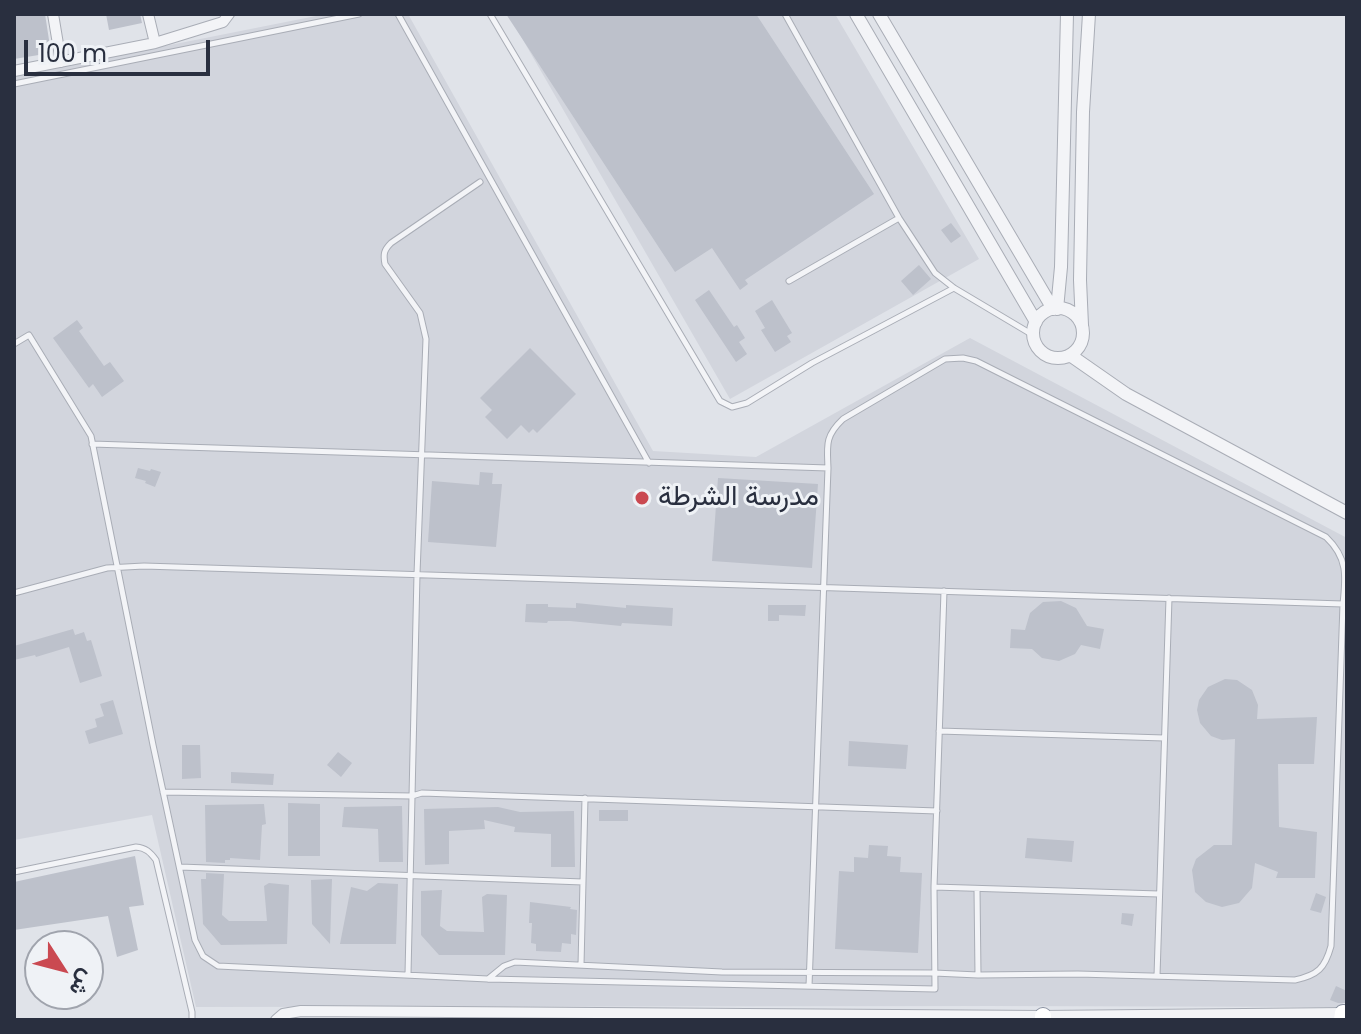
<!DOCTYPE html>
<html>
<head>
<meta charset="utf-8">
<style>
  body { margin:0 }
  #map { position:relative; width:1361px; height:1034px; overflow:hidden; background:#e0e3e9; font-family:Poppins,Vazirmatn,sans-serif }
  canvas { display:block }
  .frame { position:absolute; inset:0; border:16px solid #292f3f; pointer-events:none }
  .north { position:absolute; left:24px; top:930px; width:80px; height:80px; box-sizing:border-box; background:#eff2f6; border:2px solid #a0a4ad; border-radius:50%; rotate:126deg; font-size:22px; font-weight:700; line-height:32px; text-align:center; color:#292f3f }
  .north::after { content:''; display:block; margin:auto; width:28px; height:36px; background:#ca4951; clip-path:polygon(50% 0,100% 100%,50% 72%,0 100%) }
  .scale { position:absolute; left:24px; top:40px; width:186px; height:36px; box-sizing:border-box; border:4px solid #292f3f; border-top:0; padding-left:10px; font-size:24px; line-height:28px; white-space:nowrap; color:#292f3f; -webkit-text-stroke:6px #eff2f6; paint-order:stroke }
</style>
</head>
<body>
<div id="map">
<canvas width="1361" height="1034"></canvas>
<div class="frame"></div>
<div class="north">ش</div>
<div class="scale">100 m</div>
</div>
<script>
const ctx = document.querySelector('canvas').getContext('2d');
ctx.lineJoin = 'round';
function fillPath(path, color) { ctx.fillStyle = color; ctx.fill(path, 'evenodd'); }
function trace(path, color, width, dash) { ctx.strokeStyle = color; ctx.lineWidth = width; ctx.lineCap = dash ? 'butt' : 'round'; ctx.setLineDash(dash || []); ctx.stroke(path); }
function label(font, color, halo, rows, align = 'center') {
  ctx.font = font + ' Poppins,Vazirmatn,sans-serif'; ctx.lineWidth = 6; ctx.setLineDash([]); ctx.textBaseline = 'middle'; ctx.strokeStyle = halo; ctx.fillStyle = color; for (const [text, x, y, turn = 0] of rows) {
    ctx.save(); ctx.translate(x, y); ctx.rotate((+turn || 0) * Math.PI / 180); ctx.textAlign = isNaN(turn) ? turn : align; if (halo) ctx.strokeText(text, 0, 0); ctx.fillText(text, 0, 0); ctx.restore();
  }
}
const built = new Path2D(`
  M326,14h82l245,437 103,6 214,-119 377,200v443l-5,26 -353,-1 -793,1 -44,-192 -138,25v-764z
  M508,14h327l144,245 -249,140z`);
const building = new Path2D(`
  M14,14h31l6,39 -37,6z
  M106,14h34l2,9 -33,7z
  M506,14h250l118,180 -129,86 3,4 -8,6 -28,-42 -37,24z
  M951,223l10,13 -10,7 -10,-13z
  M919,265l12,14 -18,16 -12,-14z
  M709,290l25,37 3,-2 8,13 -6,4 8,12 -11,8 -41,-62z
  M772,300l20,33 -5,3 4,6 -16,10 -14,-22 4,-2 -10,-17z
  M77,320l6,8 -4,3 25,35 6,-4 14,19 -22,16 -9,-13 -4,4 -36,-50z
  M530,348l46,46 -39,39 -4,-4 -4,4 -8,-8 -14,14 -22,-22 7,-7 -12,-12z
  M138,468l12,3 1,-2 10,3 -6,15 -10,-4 1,-2 -11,-3z
  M480,472l13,1 -1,11h10l-6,63 -68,-5 4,-61 47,4z
  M718,478l100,6 -6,84 -100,-7z
  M1061,601l15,7 11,18 17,3 -4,20 -19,-4 -6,9 -16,7 -17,-3 -10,-9 -22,-1 1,-19 14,1 5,-17 13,-11z
  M576,603l50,5v-3l47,3 -1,18 -50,-3 -1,3 -51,-5h-22l-1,2 -22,-1 1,-18h22v3l28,1z
  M768,605h38l-1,11 -26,-1v6h-11z
  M73,629l2,6 9,-3 3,9 4,-1 11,36 -22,7 -11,-36 -33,10 -1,-2 -21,5v-14z
  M1225,679l12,1 15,10 6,15 -1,14 60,-2 -3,47h-36l1,63 38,5 -2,46h-39l2,-6 -23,-9 -3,25 -13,15 -17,4 -16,-5 -11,-10 -3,-22 4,-11 18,-14h18l3,-106 -13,1 -11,-4 -11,-13 -3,-13 2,-10 9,-13z
  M113,700l10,34 -34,10 -4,-13 12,-4 -2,-8 9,-3 -4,-12z
  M849,741l59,4 -2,24 -58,-3z
  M182,745h18l1,33 -19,1z
  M338,752l14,11 -11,14 -14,-12z
  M231,772l43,2 -1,11 -42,-2z
  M288,803l32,1v52h-32z
  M264,804l2,20 -4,1 -2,35 -30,-2v2h-5v3l-19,-1 -1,-57z
  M402,806l1,56h-24l-1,-33 -36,-2 2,-20z
  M498,807l22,5 54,-1 1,56h-24v-33l-37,-2 1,-5 -31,-7 1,9 -36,2v33l-24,1 -1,-56z
  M599,810h29v11h-29z
  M1027,838l47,3 -2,21 -47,-4z
  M869,845l19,1 -1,10 14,1 -1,15 22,1 -4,80 -83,-4 4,-78 15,1v-15l14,1z
  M135,856l9,49 -15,2 9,43 -21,7 -9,-41 -94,14v-48z
  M206,873l18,1 -2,41 7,6h38l-3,-35 5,-3 20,2 -2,59 -66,1 -18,-21 -2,-45h5z
  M332,879l-2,65 -18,-20 -1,-44z
  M378,883l20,1 -2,60h-56l11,-57 16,4z
  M442,890l-2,36 7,5 37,1 -2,-35 5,-3 20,1 -2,60h-66l-18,-20v-44z
  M1316,893l10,4 -5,16 -11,-3z
  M530,902l41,5 -1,2 7,1 -1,25 -5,-1v10l-9,-1 -1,9 -25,-1v-7l-5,-1 1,-20h-3z
  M1122,913l12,1 -2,12 -11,-2z
  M1336,986l11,5v12h-9l-8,-3z`);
const service = new Path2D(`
  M398,14l251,449
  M490,14l230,387 12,6 15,-4 65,-40 142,-75
  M785,14l114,204
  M14,84l345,-70
  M789,281l110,-63 36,55 19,15 79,47
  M14,344l15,-9 62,101 62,309 42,195 8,16 15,10 270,13 447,10 -1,-102 10,-296
  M92,444l736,24 -19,518
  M828,468c-1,-23 -3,-32 15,-49l102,-60 18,-1 13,3 350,176c22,21 20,39 17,67
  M14,593l93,-25 37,-2 1199,38 -12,342c-6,22 -13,29 -36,34l-217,-6 -100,1 -44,-2 -212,-1 -207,-10 -11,4 -16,13
  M939,731l225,7
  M163,792l249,4 10,-3 515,18
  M180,867l403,15
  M14,872l122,-25c10,1 14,5 20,13l36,152v8
  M934,887l225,7
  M977,889l1,86
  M581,965l4,-167
  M408,974l9,-400 9,-235 -6,-26 -35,-49c-2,-10 -1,-14 6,-21l89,-61
  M1157,976l12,-378`);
const minor = new Path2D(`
  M53,14l8,48
  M148,14l7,29
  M14,71l141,-28 68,-21 6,-8
  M276,1020l7,-6 18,-3 742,5 302,-3`);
const tertiary = new Path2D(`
  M856,14l180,308
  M879,14l174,295
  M1033 333a25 25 0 1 1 50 0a25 25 0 1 1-50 0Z
  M1057,309l4,-42 6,-253
  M1082,325l-2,-45 3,-168 6,-98
  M1070,355l56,39 221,119`);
const trunk = new Path2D(`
  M1043,1016v4
  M1342,1020l1,-7`);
const markers = [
  [642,498,8,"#ca4951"]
];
const poiNames = [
  ["مدرسة الشرطة",658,498]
];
fillPath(built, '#d2d5dd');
fillPath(building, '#bdc1cb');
trace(service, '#a9adb6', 7);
trace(minor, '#a9adb6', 12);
trace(tertiary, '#a9adb6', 14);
trace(trunk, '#888f9f', 18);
trace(service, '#f3f4f7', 5);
trace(minor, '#f3f4f7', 10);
trace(tertiary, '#f3f4f7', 12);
trace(trunk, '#fff', 16);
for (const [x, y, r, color] of markers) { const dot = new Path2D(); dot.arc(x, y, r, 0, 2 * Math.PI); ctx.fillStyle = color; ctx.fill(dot); trace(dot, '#eff2f6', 3); }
label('28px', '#292f3f', '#eff2f6', poiNames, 'left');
</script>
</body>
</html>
